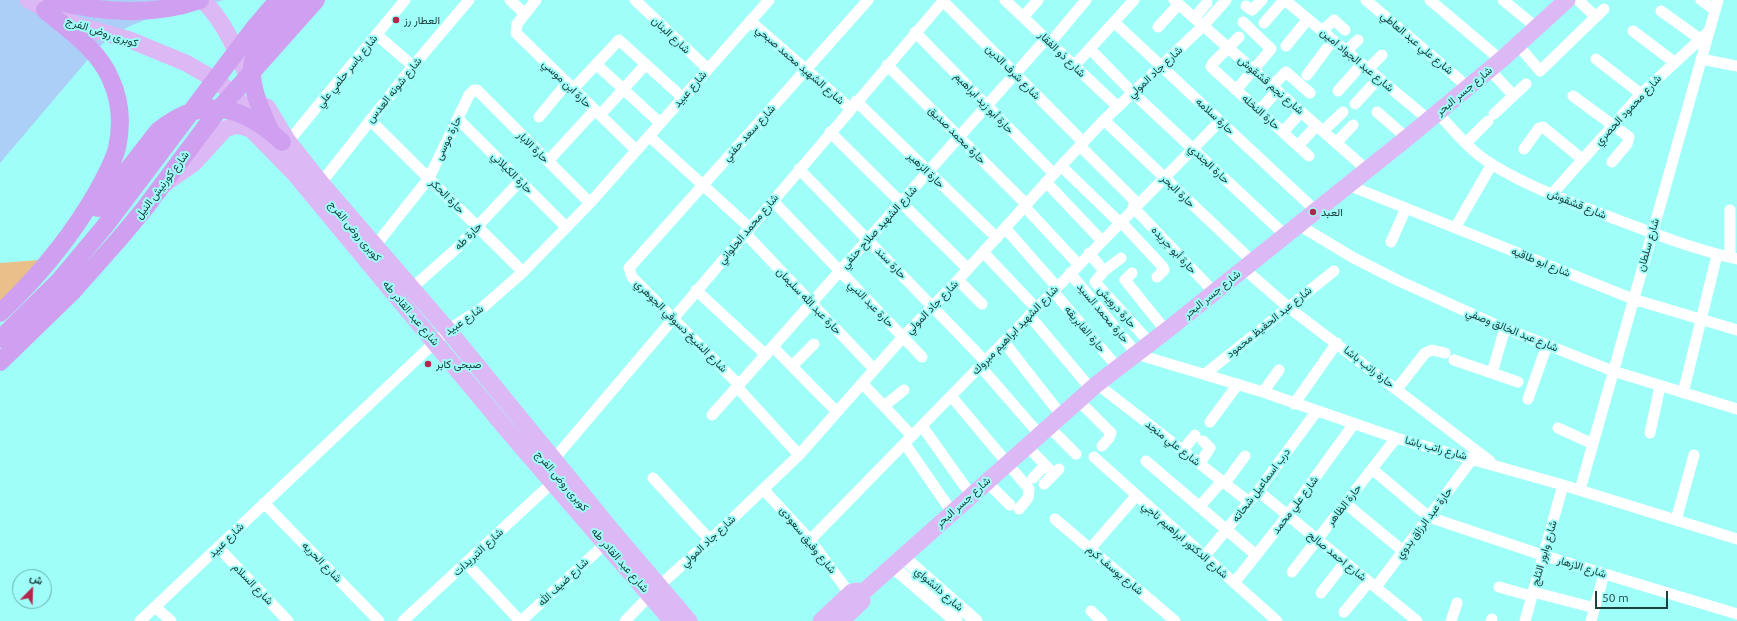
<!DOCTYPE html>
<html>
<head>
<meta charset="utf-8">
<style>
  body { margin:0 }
  #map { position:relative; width:1737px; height:621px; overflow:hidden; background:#a0fef9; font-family:Ubuntu,Vazirmatn,sans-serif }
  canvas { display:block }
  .north { position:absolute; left:12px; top:569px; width:40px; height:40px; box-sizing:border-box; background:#a0fef9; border:1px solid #6ab2af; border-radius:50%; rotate:23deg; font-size:11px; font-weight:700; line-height:16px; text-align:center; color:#19413f }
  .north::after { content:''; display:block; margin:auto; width:14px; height:18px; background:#b6254c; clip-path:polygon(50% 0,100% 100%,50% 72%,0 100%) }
  .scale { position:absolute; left:1595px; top:591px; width:73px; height:18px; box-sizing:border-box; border:2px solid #19413f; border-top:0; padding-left:5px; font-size:12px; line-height:14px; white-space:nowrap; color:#19413f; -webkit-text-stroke:3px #a0fef9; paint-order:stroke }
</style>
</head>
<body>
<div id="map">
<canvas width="1737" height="621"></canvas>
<div class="north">ش</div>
<div class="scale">50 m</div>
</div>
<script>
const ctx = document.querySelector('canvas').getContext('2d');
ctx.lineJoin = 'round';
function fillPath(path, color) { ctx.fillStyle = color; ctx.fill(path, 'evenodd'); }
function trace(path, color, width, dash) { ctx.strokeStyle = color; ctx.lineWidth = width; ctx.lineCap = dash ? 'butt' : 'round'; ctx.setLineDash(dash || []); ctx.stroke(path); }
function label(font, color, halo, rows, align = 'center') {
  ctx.font = font + ' Ubuntu,Vazirmatn,sans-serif'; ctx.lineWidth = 4; ctx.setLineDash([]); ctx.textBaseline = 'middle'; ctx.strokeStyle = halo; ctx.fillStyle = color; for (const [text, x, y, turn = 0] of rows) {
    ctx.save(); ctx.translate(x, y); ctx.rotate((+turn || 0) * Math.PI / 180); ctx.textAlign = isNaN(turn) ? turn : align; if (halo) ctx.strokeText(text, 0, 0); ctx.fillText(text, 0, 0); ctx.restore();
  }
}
const green = new Path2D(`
  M39,260l-39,43v-40z`);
const water = new Path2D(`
  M0,0h224c-49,15 -88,12 -128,50l-96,113z`);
const minor = new Path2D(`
  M510,0l14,13
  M536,0l-19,24 -1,9 120,117
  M635,0l73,69
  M1005,0l113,107
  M1174,0l193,170
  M1285,0l144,120
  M1366,0l102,87
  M1430,0l71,60
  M1503,0l34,28
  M1578,0l18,17
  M1701,0l14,10
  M943,1l140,141
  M1246,6l6,4 10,-10
  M1661,11l39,28
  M1023,17l15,-17
  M1194,18l13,-15
  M750,21l100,87
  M1114,22l202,189
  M1264,23l20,-23
  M1158,27l21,-23
  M1322,31l12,-11 11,10
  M1633,31l41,31
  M915,32l139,142
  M377,35l36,31
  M1239,37l-26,26 -2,4 98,89
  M1050,43l36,-43
  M1518,45l22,26 64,-62
  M1286,46l22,-27
  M1090,49l43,44 152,142
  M1346,51l12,-11
  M1596,59l45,35
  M1701,59l36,7
  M596,64l64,59
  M887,65l140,140
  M1074,66l60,-66
  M1368,69l14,-14
  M1489,69l24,26
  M1307,75l26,-35
  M1272,86l14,-14 24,21
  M573,89l46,-49 64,58
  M1236,90l35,-41 -28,-27
  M1338,91l24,-27
  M1573,96l56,41 -2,7 -15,18
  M856,101l141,137
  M1355,104l24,-26
  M1259,111l18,-20
  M1377,112l30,26
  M1438,113c16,18 33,39 55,52 36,22 77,37 117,52 42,16 83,32 127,42
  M1494,114l32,-30
  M600,115l46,-51
  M539,117l28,-34
  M458,119l108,108
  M370,120l153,152
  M1104,120l148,141
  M1323,131l20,-19
  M830,132l138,137
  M1283,132l18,-20
  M649,136l101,92
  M288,142l117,-142
  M1336,143l17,-18
  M1466,143l22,-22
  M1080,146l57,57
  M1298,146l18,-20
  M1524,149l15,-21 4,-1 39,32
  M548,161l47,-51
  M1061,166l58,56
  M799,169l186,192
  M1046,182l55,58
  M321,183l92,-117 56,-66
  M1348,185l285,114 104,31
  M1552,194l89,-100 67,-62
  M773,201l149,156
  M1025,207l53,57
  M1133,207l81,85
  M1120,221l43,46 1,3 -7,7
  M1299,225l53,32 45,23 95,43 121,48 124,38
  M1005,228l52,59
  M1455,228l37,-64
  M745,233l129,136
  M1391,242l15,-34
  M375,246l54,-68 40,-83 5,-5h3l113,113
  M983,252l53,56
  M1089,253l15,18 -9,11 55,61
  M1730,257v-47
  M1243,268l45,39 202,154
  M1104,271l17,-13
  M1070,273l67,81
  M1132,273l-7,7 41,51
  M958,280l24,24
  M412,288l45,-40 63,-67
  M696,290l70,65
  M1053,291l65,77
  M1029,315l62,74
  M1004,342l57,73
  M773,347l63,64
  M1136,354l127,38 133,46 167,47 174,54
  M1454,360l64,22
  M792,366l22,-22
  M980,366l59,68
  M1492,373l13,-45
  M1205,374l129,-103
  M862,383l50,53
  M1097,384l152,118
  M739,385l-107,-108 -3,-9 239,-268
  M737,387l62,68
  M1397,389l28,-36 7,-3 13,3
  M1263,392l16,-22
  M1683,393l34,-138
  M951,396l78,93 -1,9 -9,11
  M1528,399l19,-54
  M1078,400l33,33 -2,5 -7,8
  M1294,404l43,-61
  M884,406l20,-16
  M712,415l334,-376
  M1210,422l28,-38
  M922,426l49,69
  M1048,426l28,28
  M1558,428l35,16
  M1650,433l10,-47
  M905,444l47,68
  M1026,445l28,29
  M1183,450l12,-15
  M1094,457l183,164
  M554,459l390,-459
  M1146,461l110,94
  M1200,463l10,-15 -7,-7
  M1372,469l57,48 113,38 195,59
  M653,478l57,62
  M1033,478l12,-13
  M986,481l24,24
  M1225,483l20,-27
  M1044,484l15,-15
  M763,489l47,51 40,54
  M1580,490l138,-490
  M1258,491l159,130
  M264,503l115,118
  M1345,503l58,48
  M1199,507l23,-26
  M1055,519l120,102
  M1676,520l18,-65
  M810,540c137,-139 273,-280 410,-419
  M218,547l70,74
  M1090,549l46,-53
  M1204,557l54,-66 58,-79
  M466,563l54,58
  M1292,572l104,-134
  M1234,583l54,-68 65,-90
  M1376,587l97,-129
  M1499,587l32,9
  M1533,592l62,16
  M1321,593l24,-31
  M155,607l16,14
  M1091,611l11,10
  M1344,612l25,-30
  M140,621l295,-279 13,-12 35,-23 40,-35 67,-69 179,-203
  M403,621l150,-139
  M521,621l84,-77
  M625,621l34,-35 51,-46 89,-85 104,-118 55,-57 103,-114 43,-46 99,-94 23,-26
  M1451,621l6,-18
  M1491,621l1,-2
  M1525,621l38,-136
  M1591,621l13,-47`);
const tertiary = new Path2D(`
  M902,556l74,65
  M892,566l64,55`);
const primary = new Path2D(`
  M28,0l48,25 54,15 56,23 33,19 43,41
  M202,0c24,21 39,62 51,90
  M267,107l20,33 34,43 127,147 165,202 76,89
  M164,184l30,-21 31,-34 12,-4 14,4 44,45 213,257 164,190
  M861,594l236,-210 69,-53 241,-193 94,-78 66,-60
  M821,621l31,-29 5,-1 4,3
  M841,621l21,-20 -1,-7`);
const trunk = new Path2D(`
  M52,0c49,13 99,17 148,0
  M270,130c-31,-65 -22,-79 25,-130
  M98,208l60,-77c44,-36 85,-26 124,11
  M0,313c38,-36 72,-77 98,-123 7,-13 15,-27 19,-42 5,-23 4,-46 -6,-68 -12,-30 -42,-50 -66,-70
  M0,339l59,-58 46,-55 150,-199 23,-27
  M0,362l73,-71 47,-53 25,-30 74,-99 97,-109`);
const markers = [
  [396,20,4,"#b6254c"],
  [1313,212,4,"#b6254c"],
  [428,364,4,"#b6254c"]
];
const poiNames = [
  ["العطار رز",404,20],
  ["العبد",1321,212],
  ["صبحى كابر",436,364]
];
const streetNames = [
  ["كوبرى روض الفرج",102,32,18],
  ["شارع البنان",671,35,43],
  ["شارع علي عبد العاطي",1417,43,40],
  ["شارع ذو الفقار",1062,54,44],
  ["شارع عبد الجواد امين",1357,60,40],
  ["شارع الشهيد محمد صبحي",800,65,41],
  ["شارع ياسر حلمي علي",347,71,-51],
  ["شارع شرف الدين",1013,72,45],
  ["شارع جاد المولي",1155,72,-43],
  ["حارة ابن موسي",567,84,44],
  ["شارع نجم قشقوش",1271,85,41],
  ["شارع عبيد",690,89,-49],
  ["شارع شونه العدس",394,90,-51],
  ["شارع جسر البحر",1464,91,-40],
  ["حارة أبو زيد ابراهيم",984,103,46],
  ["شارع محمود الحصري",1628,110,-47],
  ["حارة النخله",1261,112,42],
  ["حارة سلامه",1215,116,43],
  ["شارع سعد حفني",749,133,-48],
  ["حارة محمد صديق",957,135,45],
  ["حارة موسى",448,138,-64],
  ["حارة الابار",533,147,45],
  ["حارة الجندي",1209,164,43],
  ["حارة الزهير",926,170,44],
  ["حارة الكيلاني",512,173,45],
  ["شارع كورنيش النيل",162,185,-53],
  ["حارة البحر",1178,191,44],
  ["حارة الحكر",447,196,45],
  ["شارع قشقوش",1577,204,22],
  ["شارع الشهيد صلاح حنفي",879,227,-48],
  ["شارع محمد الحلواني",748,229,-50],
  ["كوبرى روض الفرج",355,231,50],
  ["حارة طه",468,236,-45],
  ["شارع سلطان",1648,245,-74],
  ["حارة أبو جريده",1174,250,47],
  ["شارع ابو طاقيه",1541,262,22],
  ["حارة سند",891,263,46],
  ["شارع جسر البحر",1212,294,-39],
  ["حارة عبد الله سليمان",809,301,46],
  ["حارة عبد النبي",871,304,46],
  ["شارع جاد المولي",932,307,-46],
  ["حارة درويش",1117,307,48],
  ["شارع عبد القادر طه",411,313,50],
  ["حارة محمد السيد",1103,313,50],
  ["شارع عبيد",464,320,-35],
  ["شارع عبد الحفيظ محمود",1269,322,-39],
  ["شارع الشيخ دسوقي الجوهري",681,326,45],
  ["حارة الفابريقه",1085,329,50],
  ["شارع الشهيد ابراهيم مبروك",1015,330,-46],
  ["شارع عبد الخالق وصفي",1512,330,22],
  ["حارة راتب باشا",1369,367,38],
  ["شارع علي منجد",1173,443,38],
  ["شارع راتب باشا",1436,448,15],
  ["كوبرى روض الفرج",562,481,50],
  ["درب اسماعيل شحاته",1261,485,-53],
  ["شارع جسر البحر",963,502,-42],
  ["شارع علي محمد",1295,505,-53],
  ["حارة الظاهر",1344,505,-52],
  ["حارة عبد الرزاق بدوي",1424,523,-53],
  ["شارع عبيد",226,540,-44],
  ["شارع وفيق سعودى",808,540,51],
  ["شارع الدكتور ابراهيم ناجي",1185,540,41],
  ["شارع جاد المولي",708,541,-43],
  ["شارع التبريدات",478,552,-43],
  ["شارع وابور الثلج",1544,553,-74],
  ["شارع احمد صالح",1337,556,39],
  ["شارع عبد القادر طه",620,560,49],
  ["شارع الحريه",322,562,46],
  ["شارع الازهار",1582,567,17],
  ["شارع يوسف كرم",1115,570,40],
  ["شارع ضيف الله",563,582,-43],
  ["شارع السلام",253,584,46],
  ["شارع دانشواي",939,589,41]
];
fillPath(green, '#eabf8a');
fillPath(water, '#abcff7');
trace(minor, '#fff', 11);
trace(tertiary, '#fff', 13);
trace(primary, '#dcb8f4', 17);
trace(trunk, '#d0a0f0', 18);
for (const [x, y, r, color] of markers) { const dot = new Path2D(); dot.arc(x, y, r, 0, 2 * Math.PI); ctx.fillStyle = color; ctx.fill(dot); trace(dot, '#a0fef9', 1.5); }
label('11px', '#19413f', '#a0fef9', poiNames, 'left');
label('11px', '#19413f', '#a0fef9', streetNames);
</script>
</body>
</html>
